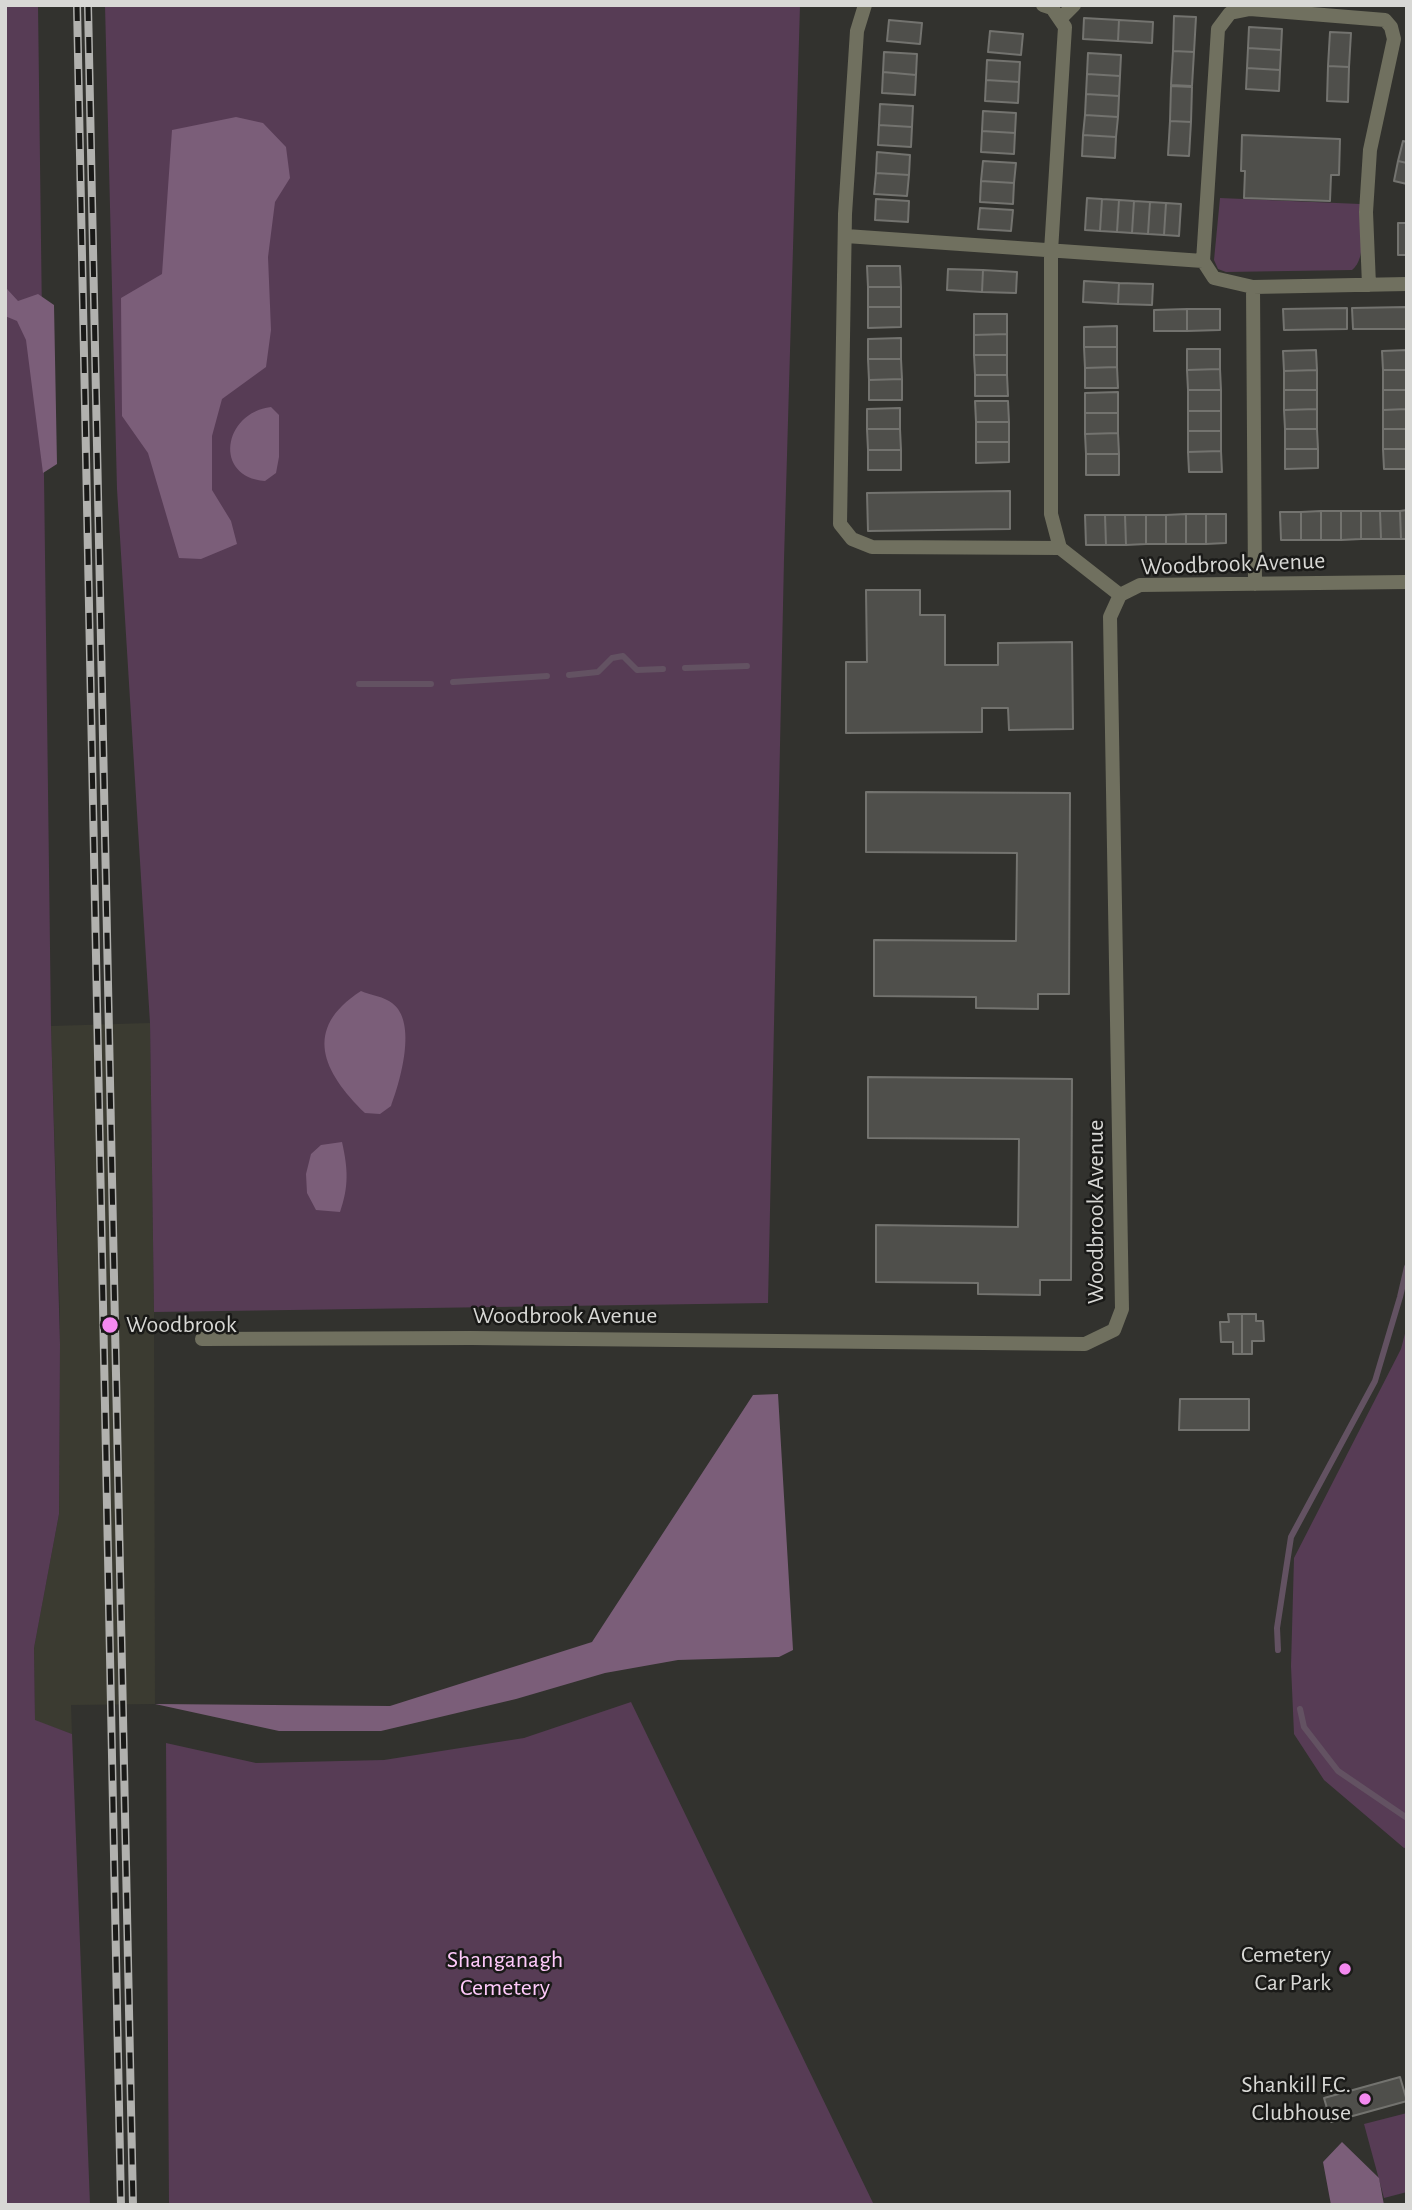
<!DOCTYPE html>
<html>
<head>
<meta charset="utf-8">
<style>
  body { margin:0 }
  #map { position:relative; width:1412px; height:2210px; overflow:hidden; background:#32322e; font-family:"Alegreya Sans",sans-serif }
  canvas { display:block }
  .frame { position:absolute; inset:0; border:7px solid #d8d8d5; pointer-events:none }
</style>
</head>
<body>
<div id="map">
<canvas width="1412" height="2210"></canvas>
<div class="frame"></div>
</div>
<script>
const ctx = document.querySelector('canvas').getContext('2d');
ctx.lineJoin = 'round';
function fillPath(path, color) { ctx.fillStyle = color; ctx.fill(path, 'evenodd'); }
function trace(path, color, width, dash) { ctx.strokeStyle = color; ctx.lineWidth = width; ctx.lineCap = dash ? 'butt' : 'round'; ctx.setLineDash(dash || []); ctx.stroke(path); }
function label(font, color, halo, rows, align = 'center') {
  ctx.font = font + ' "Alegreya Sans",sans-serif'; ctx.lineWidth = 5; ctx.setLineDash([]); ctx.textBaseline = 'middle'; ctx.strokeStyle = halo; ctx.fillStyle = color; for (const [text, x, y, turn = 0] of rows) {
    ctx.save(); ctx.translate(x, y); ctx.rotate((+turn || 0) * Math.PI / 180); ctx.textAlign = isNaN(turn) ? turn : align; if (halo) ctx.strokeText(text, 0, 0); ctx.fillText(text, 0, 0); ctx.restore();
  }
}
const built = new Path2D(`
  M150,1023l4,289 1,392 -84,1 1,29 -37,-13 -1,-73 25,-134 1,-195 -9,-293z`);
const green = new Path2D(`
  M5,5h33l13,1021 9,318 -1,170 -25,134 1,72 37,14 18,471h-85z
  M105,5h695l-16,554 -16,744 -614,9 -4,-289 -33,-534z
  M1220,198l140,6c0,18 8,54 -8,66l-126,2 -8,-3 -4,-9z
  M1407,1326v521l-3,1 -80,-68 -30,-46 -3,-68 3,-108 107,-209z
  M631,1702l243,503h-705l-3,-462 90,20 128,-3 140,-22z
  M1407,2113v79l-23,6 -20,-74z`);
const forest = new Path2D(`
  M236,117l27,6 23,24 4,31 -15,24 -7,55 3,73 -5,37 -44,32 -10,37v54l19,31 6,23 -36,15 -22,-1 -31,-105 -26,-37 -1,-118 41,-24 10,-144z
  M7,289l11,12 20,-7 16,11 3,159 -14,9 -17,-133 -9,-19 -12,-5v-26z
  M271,407l8,8v42l-3,16 -11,8c-52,-4 -42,-68 6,-74z
  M361,991c9,4 24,6 31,12 26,19 8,79 -1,103l-11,8 -15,-1c-42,-41 -63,-84 -4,-122z
  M342,1142c6,27 7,44 -2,70l-24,-2 -9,-17 -1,-19 5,-20 10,-9z
  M778,1394l15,256 -14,7 -101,3 -73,13 -89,26 -135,32h-102l-124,-27 235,2 202,-64 161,-247z
  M1342,2142l37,36 5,27h-53l-8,-43z`);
const stream = new Path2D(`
  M685,668l62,-2
  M569,675l29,-3 14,-14 11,-2 14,14 26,-1
  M453,682l94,-6
  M359,684h72
  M1278,1650l-1,-22 14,-91 84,-156 25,-84 7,-30
  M1300,1709l4,18 34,44 69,47`);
const building = new Path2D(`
  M1174,16l22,1 -2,35 -21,-1z
  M1084,18l35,2 -1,21 -35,-2z
  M889,20l33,3 -2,21 -33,-3z
  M1119,20l34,2 -1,21 -34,-2z
  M1249,27l33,2 -1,21 -33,-2z
  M990,31l33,3 -2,21 -33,-3z
  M1330,32l21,1 -2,34 -21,-1z
  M1248,48l33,2 -1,20 -33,-2z
  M1173,51l21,1 -2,34 -21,-1z
  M884,52l33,2 -1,21 -33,-3z
  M1088,53l33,2 -1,21 -33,-2z
  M987,60l33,2 -1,20 -33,-2z
  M1328,66l21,1 -1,35 -21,-1z
  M1247,68l33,2 -1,21 -33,-2z
  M883,72l33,3 -1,20 -33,-2z
  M1087,74l33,2 -1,20 -33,-2z
  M986,80l33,2 -1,21 -33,-2z
  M1171,86l21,1 -1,35 -21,-1z
  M1086,94l33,2 -1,21 -33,-2z
  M880,104l33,2 -1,21 -33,-2z
  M983,111l33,2 -1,20 -33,-2z
  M1085,115l33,2 -2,20 -33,-2z
  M1170,121l21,1 -2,34 -21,-1z
  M879,125l33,2 -1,20 -33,-2z
  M982,131l33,2 -1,21 -33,-2z
  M1083,135l33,2 -1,21 -33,-2z
  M1242,135l98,4 -1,36h-8l-1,26 -86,-3 1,-27h-4z
  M1403,141l4,1v21l-9,-2z
  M877,152l33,3 -1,20 -33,-2z
  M983,161l33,2 -2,20 -33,-2z
  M1398,161l9,2v21l-13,-3z
  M876,173l33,2 -2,21 -33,-2z
  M981,181l33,2 -1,21 -33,-2z
  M1087,198l15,1 -2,32 -15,-1z
  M876,199l33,2 -1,21 -33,-2z
  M1102,199l17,1 -2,32 -17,-1z
  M1119,200l15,1 -2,32 -15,-1z
  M1134,201l16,1 -2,32 -16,-1z
  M1150,202l16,1 -2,32 -16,-1z
  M1166,203l15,1 -2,32 -15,-1z
  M980,208l33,2 -2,21 -33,-2z
  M1398,223h9v32h-9z
  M867,266h33l1,21h-33z
  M948,269l35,1 -1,22 -35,-2z
  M983,270l34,2 -1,21 -34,-1z
  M1084,281l35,2 -1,21 -35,-2z
  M1119,283l34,1 -1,21 -34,-1z
  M868,287h33v20h-33z
  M868,307h33v20l-33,1z
  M1407,307v22h-54l-1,-21z
  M1347,308v21l-63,1 -1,-21z
  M1187,309v22h-33v-21z
  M1187,309h33v21l-33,1z
  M974,314h33v20l-33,1z
  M1117,326v21h-33v-20z
  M1007,334v21h-33v-20z
  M901,338v21h-33v-20z
  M1084,347h33v20l-32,1z
  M1187,349h33v20l-33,1z
  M1316,350l1,20 -33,1 -1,-20z
  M1407,350v20h-24l-1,-19z
  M974,355h33v20h-32z
  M868,359h33l1,20 -33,1z
  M1117,367l1,21h-33v-20z
  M1220,369l1,21h-33l-1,-20z
  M1317,370v20h-33v-19z
  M1383,370h24v20h-24z
  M975,375h32l1,21h-33z
  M902,379v21h-33v-20z
  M1188,390h33v21h-33z
  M1284,390h33v19l-33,1z
  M1383,390h24v19l-24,1z
  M1118,392v21h-33v-20z
  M975,401h33l1,21h-33z
  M900,408v21h-33v-20z
  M1317,409v20h-32l-1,-19z
  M1407,409v20h-24v-19z
  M1188,411h33v20h-33z
  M1085,413h33v20l-33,1z
  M976,422h33v20h-33z
  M867,429h33l1,21h-33z
  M1285,429h32l1,20h-33z
  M1383,429h24v20h-24z
  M1188,431h33v20l-33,1z
  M1118,433l1,21h-33l-1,-20z
  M976,442h33v20l-33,1z
  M1285,449h33v19l-33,1z
  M1383,449h24v20h-23z
  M868,450h33v20h-33z
  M1221,451l1,21h-33l-1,-20z
  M1086,454h33v21h-33z
  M1010,491v38l-142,2 -1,-38z
  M1407,510v29h-6l-1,-28z
  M1321,511v29h-20v-28z
  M1321,511h20v29h-20z
  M1341,511h20v28l-20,1z
  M1361,511h19l1,28h-20z
  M1380,511h20l1,28h-20z
  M1280,512h21v28h-20z
  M1186,514v30h-20v-29z
  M1186,514h20v30h-20z
  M1206,514h20v29l-20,1z
  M1085,515h20l1,30h-20z
  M1105,515h20l1,30h-20z
  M1125,515h21v29l-20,1z
  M1146,515h20v29h-20z
  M866,590h54v25h25v50h53v-22l74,-1 1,87 -64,1 -1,-22h-26v24l-136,1v-71h21z
  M866,792l204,1 -1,201h-31v15l-62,-1v-11l-102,-1v-56l142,1 1,-88 -151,-1z
  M868,1077l204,2 -1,201h-31v15l-62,-1v-11l-102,-1v-57l142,2 1,-88 -151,-1z
  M1228,1314h14v40h-9v-12h-12l-1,-20h9z
  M1242,1314h14v7h7l1,20h-12v13h-10z
  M1180,1399h69v31h-70z
  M1400,2077l7,24 -76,21 -7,-24z`);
const street = new Path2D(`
  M865,5l-8,26 -12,183 -5,310 12,15 20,8 188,1
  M1043,5l9,3 13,19 -14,224v263l9,34 60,47
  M1060,19l14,-14
  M846,236l357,25 11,17 39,9 154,-3
  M1203,261l15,-232 12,-16 20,-4 135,11 6,7 3,12 -24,111 -4,62 3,73
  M1253,287l2,297
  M202,1339l269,-1 614,6 29,-14 8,-21 -12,-692 10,-22 20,-10 267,-3`);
const rail = new Path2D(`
  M77,5l44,2200
  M88,5l45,2200`);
const markers = [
  [110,1325,9,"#f489f0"],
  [1345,1969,7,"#f489f0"],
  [1365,2099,7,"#f489f0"]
];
const streetNames = [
  ["Woodbrook Avenue",1233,564,-2],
  ["Woodbrook Avenue",1096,1212,-90],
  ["Woodbrook Avenue",565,1316]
];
const poiNames = [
  ["Woodbrook",126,1325,"left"],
  ["Cemetery",1331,1955],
  ["Car Park",1331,1983],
  ["Shankill F.C.",1351,2085],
  ["Clubhouse",1351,2113]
];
const parkNames = [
  ["Shanganagh",505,1960],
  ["Cemetery",505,1988]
];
fillPath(built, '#3b3b31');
fillPath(green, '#573c55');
fillPath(forest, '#7b5e79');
trace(stream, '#635262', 6);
fillPath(building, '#4f4f4b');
trace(building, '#73736f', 2);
trace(street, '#70705f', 14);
trace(rail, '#b1b1ae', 8);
trace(rail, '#1a1a18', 5, [16]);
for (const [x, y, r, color] of markers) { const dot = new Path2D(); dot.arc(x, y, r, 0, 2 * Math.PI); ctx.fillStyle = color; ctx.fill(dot); trace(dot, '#1a1a18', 2.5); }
label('24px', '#d8d8d5', '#1a1a18', streetNames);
label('24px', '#d8d8d5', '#1a1a18', poiNames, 'right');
label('24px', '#ffcafb', '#1a1a18', parkNames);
</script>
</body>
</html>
